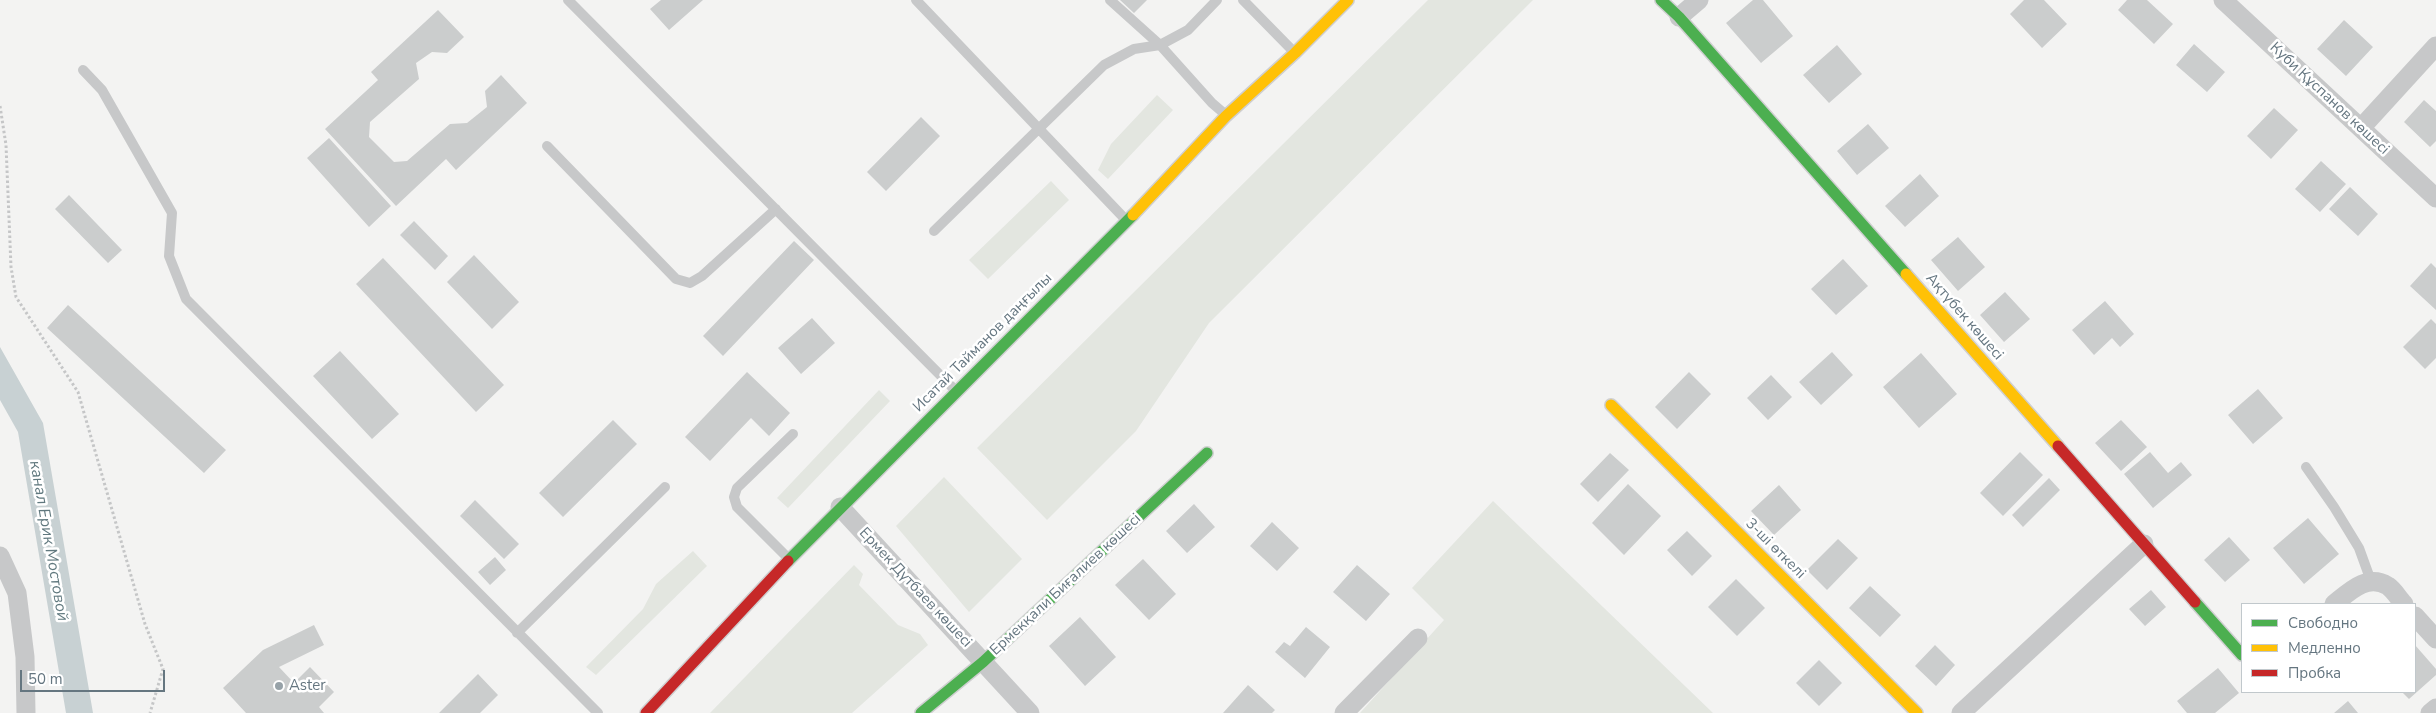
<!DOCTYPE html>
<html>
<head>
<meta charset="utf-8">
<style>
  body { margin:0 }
  #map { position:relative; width:2436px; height:713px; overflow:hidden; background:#f3f3f2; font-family:"Nunito Sans",sans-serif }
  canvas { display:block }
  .legend { position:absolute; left:2241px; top:603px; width:175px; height:90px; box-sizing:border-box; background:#fff; border:1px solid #c1c8cc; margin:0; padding:6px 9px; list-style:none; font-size:15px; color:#657680 }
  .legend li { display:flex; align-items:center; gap:10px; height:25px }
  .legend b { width:25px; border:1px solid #c1c8cc }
  .scale { position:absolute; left:20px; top:670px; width:145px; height:22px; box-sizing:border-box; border:2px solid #657680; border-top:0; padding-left:6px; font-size:15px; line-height:18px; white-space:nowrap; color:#657680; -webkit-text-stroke:4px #fff; paint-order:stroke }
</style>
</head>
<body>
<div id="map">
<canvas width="2436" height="713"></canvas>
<ul class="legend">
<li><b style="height:6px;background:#4caf50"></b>Свободно</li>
<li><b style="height:6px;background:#ffc107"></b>Медленно</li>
<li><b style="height:6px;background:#c62828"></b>Пробка</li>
</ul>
<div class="scale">50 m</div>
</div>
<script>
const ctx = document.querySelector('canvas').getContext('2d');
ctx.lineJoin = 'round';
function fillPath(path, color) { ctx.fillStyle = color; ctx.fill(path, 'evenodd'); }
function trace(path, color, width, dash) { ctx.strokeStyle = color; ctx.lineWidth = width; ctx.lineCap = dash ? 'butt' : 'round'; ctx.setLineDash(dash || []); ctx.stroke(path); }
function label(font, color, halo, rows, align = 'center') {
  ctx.font = font + ' "Nunito Sans",sans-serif'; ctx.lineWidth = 5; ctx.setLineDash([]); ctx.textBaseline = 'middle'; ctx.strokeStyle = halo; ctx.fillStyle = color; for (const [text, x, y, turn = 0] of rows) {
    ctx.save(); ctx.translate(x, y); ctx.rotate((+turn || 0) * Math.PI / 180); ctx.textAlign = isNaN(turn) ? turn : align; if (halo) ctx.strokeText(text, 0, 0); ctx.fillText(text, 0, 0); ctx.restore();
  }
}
const green = new Path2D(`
  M1428,0h105l-324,323 -73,108 -89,89 -70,-72z
  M1157,95l16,15 -65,69 -10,-9 13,-26z
  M1051,181l18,19 -81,79 -19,-19z
  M879,390l11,11 -102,107 -11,-10z
  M944,477l78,82 -53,53 -73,-86z
  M1493,501l220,212h-353l84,-93 -32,-32z
  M693,551l14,15 -111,109 -10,-8 57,-58 13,-25z
  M854,565l9,9 -4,11 39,40 22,9 8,11 -76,68h-142z`);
const water = new Path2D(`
  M0,347l43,76 50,290h-27l-48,-281 -18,-32z`);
const building = new Path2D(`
  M661,0h42l-34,30 -19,-21z
  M1120,0h27l-13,13z
  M1753,0h10l30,36 -32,27 -35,-40z
  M2024,0h20l23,24 -25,24 -32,-34z
  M2127,0h20l26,24 -19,20 -36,-34z
  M438,10l26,27 -17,16 -15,-1 -16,11 3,16 -49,43 -1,15 25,25 13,-1 43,-37 17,-1 20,-16 -2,-16 16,-16 26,28 -71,67 -10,-11 -50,47 -71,-77 53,-49 -7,-8z
  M2344,20l29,27 -27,29 -29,-27z
  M2194,44l31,28 -18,20 -31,-27z
  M1837,45l25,29 -33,29 -26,-28z
  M2424,100l12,11v30l-6,6 -26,-25z
  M2274,108l24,22 -27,29 -24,-23z
  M921,117l19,19 -54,55 -19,-19z
  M1868,124l21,24 -32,27 -20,-24z
  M329,138l62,68 -22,21 -62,-69z
  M2321,161l25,23 -26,28 -25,-23z
  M1920,174l19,22 -34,31 -20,-21z
  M2350,187l28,27 -20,22 -29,-27z
  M69,195l53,55 -14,13 -53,-54z
  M414,221l34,35 -13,14 -35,-35z
  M1958,237l27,30 -27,24 -27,-31z
  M794,241l20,19 -91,96 -20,-20z
  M474,255l45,47 -27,27 -45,-47z
  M383,258l121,127 -28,27 -120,-128z
  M1843,259l25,27 -32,29 -25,-26z
  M2431,263l5,5v42l-26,-24z
  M2005,292l25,27 -26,23 -24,-27z
  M2105,301l29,33 -14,13 -8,-9 -18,17 -22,-25z
  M68,305l158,145 -22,23 -157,-145z
  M812,318l23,25 -34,31 -23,-26z
  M2431,319l5,5v34l-11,11 -22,-22z
  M340,351l59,63 -27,25 -59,-63z
  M1832,352l21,23 -32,30 -22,-23z
  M1921,353l36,41 -38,34 -36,-41z
  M747,372l43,41 -21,23 -18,-18 -41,43 -25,-24z
  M1689,372l22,22 -34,35 -22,-22z
  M1771,375l21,22 -24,23 -21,-22z
  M2258,389l25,29 -30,26 -25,-29z
  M613,420l24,24 -74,73 -24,-24z
  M2121,420l26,27 -26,24 -26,-28z
  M2020,452l23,23 -40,41 -23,-23z
  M2150,452l18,21 13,-11 11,13 -39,33 -29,-34z
  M1610,453l19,17 -31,32 -18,-18z
  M2049,478l11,12 -37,37 -11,-12z
  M1628,484l33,32 -37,39 -32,-32z
  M1779,485l22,25 -27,25 -23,-24z
  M475,500l44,44 -15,15 -44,-43z
  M1194,504l21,23 -28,26 -21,-22z
  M2308,518l31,36 -35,30 -31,-36z
  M1272,522l27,26 -22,23 -27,-25z
  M1687,531l25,25 -20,20 -25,-26z
  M2229,537l21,23 -25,22 -21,-22z
  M1838,539l20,19 -31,32 -20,-20z
  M495,557l11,13 -16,15 -12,-13z
  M1143,559l33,35 -27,26 -34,-35z
  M1357,565l33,29 -24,27 -33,-29z
  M1736,579l29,29 -28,28 -29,-29z
  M1870,586l31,29 -21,22 -31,-29z
  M2151,590l15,17 -21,19 -16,-17z
  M1080,617l36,40 -31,29 -36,-40z
  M314,625l10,20 -45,22 15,16 16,-16 24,25 -15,15 5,6h-78l-23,-25 40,-38z
  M1306,627l24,20 -25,31 -30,-26 9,-10 6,4z
  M1935,645l20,20 -19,21 -21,-20z
  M2415,645l21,24v6l-27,24 -7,-7h13z
  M1819,660l23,23 -23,23 -23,-23z
  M2218,668l21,25 -24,20h-28l-10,-12z
  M478,674l20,21 -18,18h-41z
  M1248,685l27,25 -3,3h-49z
  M2348,701l10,12h-24z`);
const path = new Path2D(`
  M0,106l6,39 5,122 5,30 62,95 67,232 18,45 -13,44`);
const lane = new Path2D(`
  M568,0l387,390
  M916,0l210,220
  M1110,0l50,45 52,58 14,12
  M1243,0l51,52
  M83,70l19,20 70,123 -3,43 17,43 412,414
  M547,146l129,133 14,4 12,-7 74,-67
  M934,231l170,-166 30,-16 26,-4 28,-15 29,-30
  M2306,467l28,40 25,41 12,33
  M789,559l-52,-52 -3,-10 3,-9 56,-54
  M517,633l148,-146`);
const street = new Path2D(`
  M2223,0l213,198
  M1679,17l20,-17
  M2361,128l75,-82
  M840,507l190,206
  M0,556l17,37 8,64 1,56
  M2334,604c15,-12 33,-31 54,-18 6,4 11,13 16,18
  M2415,616l21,23
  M1344,713l74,-75
  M1961,713l183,-169
  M2430,713l6,-5`);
const fast = new Path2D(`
  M1661,0l18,17 227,257
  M788,561l345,-346
  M2195,602l47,53
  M921,713l62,-51 224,-209`);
const slow = new Path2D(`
  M1133,215l93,-99 69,-63 53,-53
  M1906,274l152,172
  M1611,405l306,308`);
const jam = new Path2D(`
  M2058,446l137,156
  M646,713l142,-152`);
const markers = [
  [279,686,5,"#97a2a8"]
];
const streetNames = [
  ["Куби Құспанов көшесi",2329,99,43],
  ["Ақтүбек көшесi",1964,317,49],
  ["Исатай Тайманов даңғылы",983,343,-45],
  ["3-шi өткелi",1775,549,45],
  ["Ермекқали Биғалиев көшесі",1066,585,-43],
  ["Ермек Дүтбаев көшесi",915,588,47]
];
const poiNames = [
  ["Aster",289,686]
];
const waterNames = [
  ["канал Ерик Мостовой",48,541,80]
];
fillPath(green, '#e3e6e0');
fillPath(water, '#c8d1d3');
fillPath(building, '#cbcdcd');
trace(fast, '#cfcfd0', 14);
trace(slow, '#cfcfd0', 14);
trace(jam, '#cfcfd0', 14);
trace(path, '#c5c6c7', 3, [2.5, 2.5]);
trace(lane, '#c7c8c9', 10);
trace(street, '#c7c8c9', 19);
trace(fast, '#4caf50', 11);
trace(slow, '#ffc107', 11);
trace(jam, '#c62828', 11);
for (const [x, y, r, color] of markers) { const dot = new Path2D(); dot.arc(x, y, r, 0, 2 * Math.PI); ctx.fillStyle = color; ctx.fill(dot); trace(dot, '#fff', 2); }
label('15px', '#657680', '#fff', streetNames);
label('15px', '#657680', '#fff', poiNames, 'left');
label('italic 16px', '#60787e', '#fff', waterNames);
</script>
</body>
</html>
